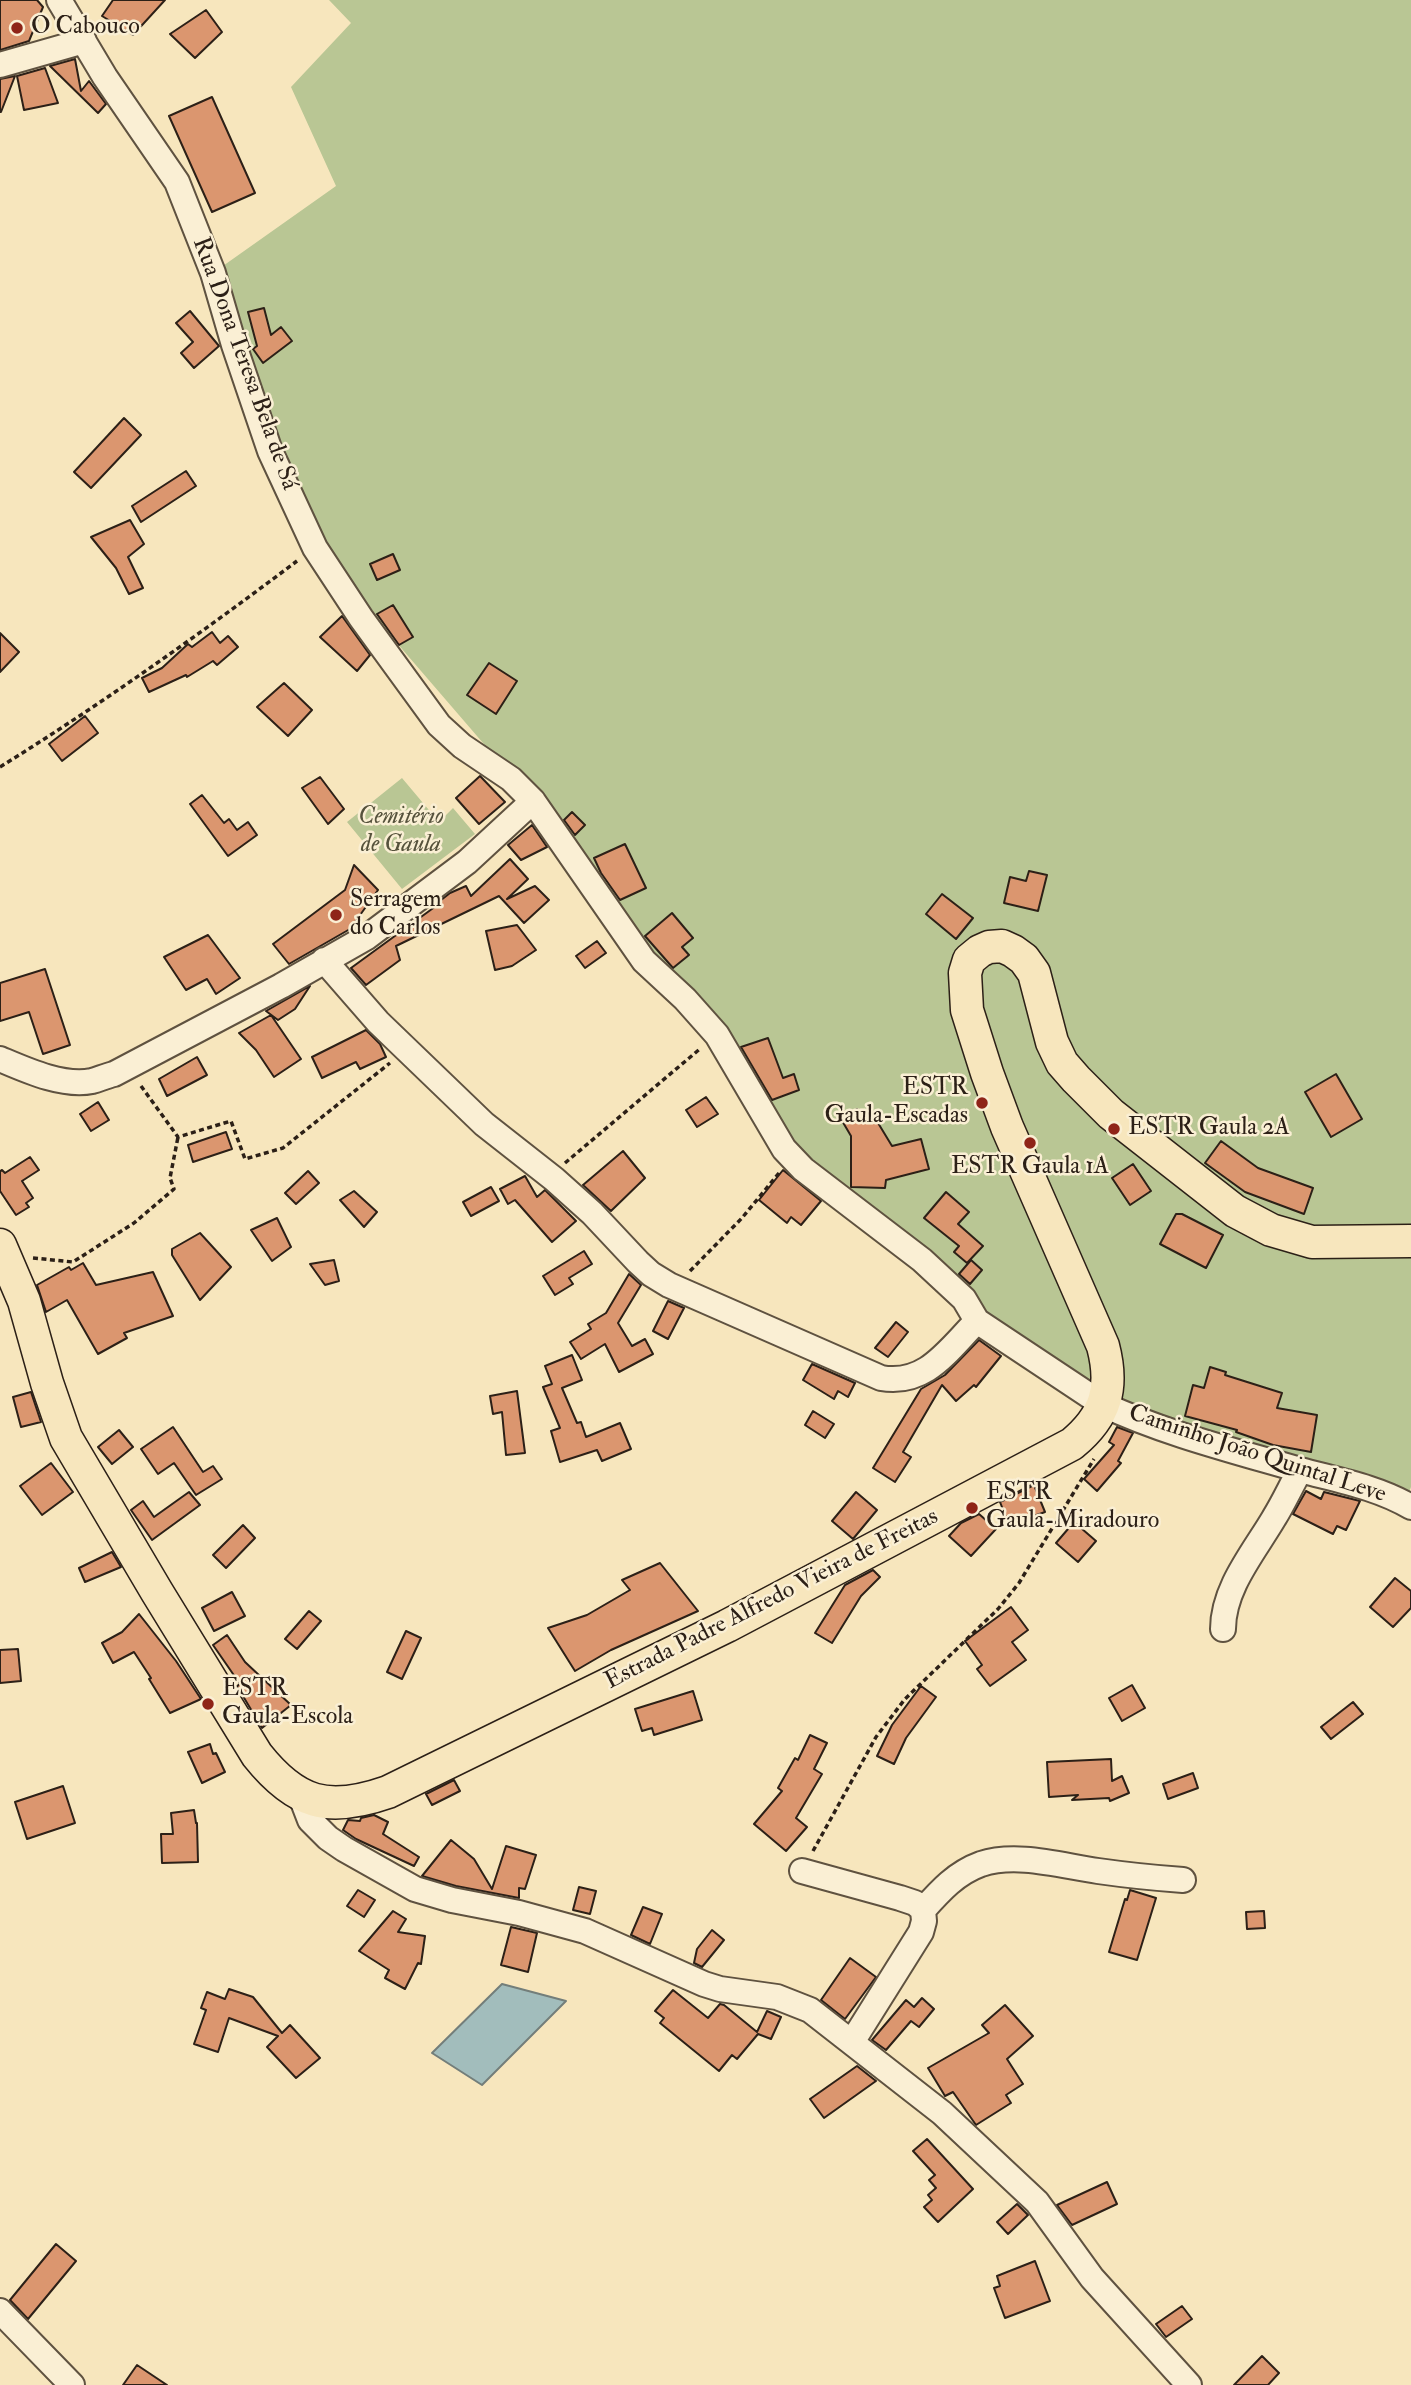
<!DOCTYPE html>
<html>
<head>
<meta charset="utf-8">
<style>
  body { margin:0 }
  canvas { display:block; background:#f7e6bd }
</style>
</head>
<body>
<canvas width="1411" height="2385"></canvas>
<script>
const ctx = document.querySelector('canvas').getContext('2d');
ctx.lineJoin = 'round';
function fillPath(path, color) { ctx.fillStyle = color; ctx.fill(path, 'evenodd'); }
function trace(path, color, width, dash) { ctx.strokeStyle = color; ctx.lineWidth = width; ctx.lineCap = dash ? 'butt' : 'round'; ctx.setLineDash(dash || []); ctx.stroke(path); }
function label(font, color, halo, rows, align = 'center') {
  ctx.font = font + ' "IM FELL Double Pica",serif'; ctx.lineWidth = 5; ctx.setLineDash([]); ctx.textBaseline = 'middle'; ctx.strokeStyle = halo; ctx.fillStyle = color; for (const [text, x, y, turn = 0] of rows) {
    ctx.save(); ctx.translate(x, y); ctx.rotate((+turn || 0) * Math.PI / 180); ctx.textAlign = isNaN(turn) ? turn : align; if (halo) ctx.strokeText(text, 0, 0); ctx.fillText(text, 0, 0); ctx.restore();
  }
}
const green = new Path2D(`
  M329,0h1082v1487l-6,16 -303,-99 -299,-235 -270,-368 -218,-253 -102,-275 123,-87 -45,-99 60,-64z
  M402,778l37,44 14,-14 22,26 -73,55 -55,-67z`);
const water = new Path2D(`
  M502,1984l64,17 -84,84 -50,-32z`);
const building = new Path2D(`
  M0,0h37l6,7 -14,34 -29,9z
  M113,0h52l-32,35 -31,-19z
  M206,10l16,22 -27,26 -25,-24z
  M75,59l6,32 8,-10 17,23 -8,9 -48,-47z
  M45,68l13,35 -34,7 -7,-34z
  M15,76l-14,36h-1v-33z
  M212,97l43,96 -43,19 -43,-96z
  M264,308l7,27 10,-8 11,14 -29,22 -10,-14 4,-3 -9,-34z
  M190,311l29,35 -25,22 -13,-15 12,-11 -17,-19z
  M124,418l17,17 -50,53 -17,-16z
  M186,471l10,15 -55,36 -9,-16z
  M130,520l14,24 -16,13 15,31 -14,6 -13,-26 -25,-31z
  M393,554l7,16 -23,10 -7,-16z
  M393,605l20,32 -14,8 -22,-31z
  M342,616l28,39 -13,16 -37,-34z
  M212,632l8,11 8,-7 10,11 -21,18 -4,-4 -26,16 -1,-2 -37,17 -7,-14 20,-10 26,-24 4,3z
  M0,633l19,19 -19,20z
  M489,663l28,18 -21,33 -29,-19z
  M284,683l28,27 -24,26 -31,-29z
  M85,716l13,17 -36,28 -13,-17z
  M480,776l25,26 -26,22 -23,-26z
  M320,777l24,32 -16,15 -26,-36z
  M202,795l22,28 5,-4 8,11 11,-8 9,13 -29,21 -38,-52z
  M572,812l13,13 -10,10 -11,-15z
  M532,825l15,22 -26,13 -13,-15z
  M625,844l21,44 -26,12 -19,-27 -7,-15z
  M510,859l18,20 -21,20 28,-13 14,14 -25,23 -25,-27 -103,50 4,14 -34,25 -15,-17 85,-62v-2l14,-11 16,-7 5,10z
  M354,865l24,25 -28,39 -61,35 -16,-20 72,-54z
  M1029,871l18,4 -9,36 -34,-8 6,-26 16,4z
  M942,894l31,24 -17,21 -30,-25z
  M672,913l21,25 -11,9 7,8 -16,13 -28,-32z
  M517,925l19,25 -24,16 -17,4 -9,-39z
  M208,935l32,43 -24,16 -9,-15 -21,11 -22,-33z
  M597,941l9,12 -21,15 -9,-12z
  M45,969l25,76 -27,9 -14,-42 -29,9v-38z
  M310,986l-15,23 -17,11 -12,-9z
  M271,1015l30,44 -27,18 -18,-27 -17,-17z
  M366,1030l14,14 6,13 -26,12 -4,-7 -34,16 -10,-21z
  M768,1038l15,40 11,-4 5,16 -27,10 -31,-53z
  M197,1057l10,18 -40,21 -8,-17z
  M1336,1074l26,45 -31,18 -26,-45z
  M706,1097l12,17 -21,13 -11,-17z
  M98,1102l11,18 -18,11 -11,-17z
  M857,1109l6,10 9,-6 20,33 29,-7 8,30 -43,11 -1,8 -34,-1v-51l-10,-17z
  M226,1132l6,17 -39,13 -5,-17z
  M1221,1141l37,27 55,20 -9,26 -59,-22 -40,-29z
  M623,1151l22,27 -34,33 -28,-26z
  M30,1157l9,13 -17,11 11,17 -7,5 3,4 -13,8 -16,-24v-20l2,-1 3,3z
  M1133,1164l18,27 -21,14 -18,-27z
  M783,1170l38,31 -20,24 -10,-8 -4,6 -28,-23z
  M308,1171l11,12 -23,21 -11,-11z
  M525,1176l12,21 8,-7 31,31 -24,21 -37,-42 -7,4 -8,-15z
  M491,1187l8,14 -28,15 -8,-14z
  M354,1191l23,21 -13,15 -24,-27z
  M946,1192l23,20 -11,12 25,22 -16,17 -13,-11 5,-6 -35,-28z
  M1176,1214h6l41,21 -17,33 -46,-24z
  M277,1218l14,29 -19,14 -21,-31z
  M200,1233l31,34 -31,33 -28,-45v-6z
  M584,1251l8,13 -23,14 4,6 -18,11 -12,-19z
  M334,1260l5,21 -14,4 -15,-21z
  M971,1260l11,10 -12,14 -11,-10z
  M83,1263l13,22 57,-13 20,44 -49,17 3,5 -29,16 -31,-54 -21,12 -9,-27 32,-18 2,3z
  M629,1274l12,11 -23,38 14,23 13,-7 8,15 -34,18 -14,-28 -24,15 -11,-17 21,-13 -3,-5 18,-11z
  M668,1301l16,7 -16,31 -15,-8z
  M896,1322l12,10 -20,25 -13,-9z
  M979,1340l22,16 -25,31 -2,-2 -18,16 -14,-16 -39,67 8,5 -16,25 -22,-14 48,-79 24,-14z
  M572,1355l10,25 -20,8 15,35 4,-1 5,15 34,-14 11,26 -29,12 -5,-11 -37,12 -9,-31 9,-3 -17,-41 9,-3 -7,-18z
  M812,1364l43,19 -7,14 -10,-6 -4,8 -31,-19z
  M1210,1367l16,5 -1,3 57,18 -5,15 40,7 -6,37 -38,-7 -37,-13 1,-2 -52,-14 8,-31 11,3z
  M517,1391l8,62 -19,2 -4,-43 -9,2 -3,-18z
  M31,1392l10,30 -20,5 -8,-30z
  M813,1411l21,13 -9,14 -20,-13z
  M173,1427l30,45 10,-6 9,13 -26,16 -22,-32 -16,11 -17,-25z
  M1117,1427l16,6 -15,28 3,2 -24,28 -13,-12 30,-34 -5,-3z
  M119,1430l14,17 -21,17 -14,-17z
  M51,1463l22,29 -31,23 -22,-29z
  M1034,1485l11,27 -36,13 -9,-23z
  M1306,1491l15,8 3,-7 36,9 -14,29 -9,-4 -4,8 -40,-20z
  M189,1492l11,13 -48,35 -21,-30 12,-9 11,16z
  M856,1492l21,18 -24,29 -21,-18z
  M979,1514l17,15 -25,27 -22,-20 12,-13z
  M1074,1522l22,19 -18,21 -22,-19z
  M243,1525l12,13 -29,30 -13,-13z
  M112,1552l9,15 -36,15 -6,-14z
  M660,1563l38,48 -87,39 -36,21 -27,-43 39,-13 43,-25 -8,-10z
  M873,1570l7,7 -19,19 -29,47 -17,-10 30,-48z
  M1395,1578l16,13v17l-18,19 -23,-20z
  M232,1592l13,24 -31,15 -12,-23z
  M1011,1607l17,23 -16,12 14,18 -36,26 -13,-17 5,-4 -17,-24z
  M309,1611l12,10 -24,28 -12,-10z
  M139,1614l37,47 25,38 -31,14 -21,-34 2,-1 -17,-26 -21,11 -11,-20 20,-11z
  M406,1631l15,7 -19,41 -15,-7z
  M227,1635l18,27 46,43 -29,23 -25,-42 3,-2 -27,-39z
  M18,1649l3,32 -21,2v-33z
  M1132,1685l13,23 -23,13 -13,-23z
  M921,1686l15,11 -30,41 -12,26 -17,-8 15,-31z
  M693,1691l9,29 -48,15 -2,-7 -10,3 -7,-22z
  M1353,1702l10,12 -32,25 -10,-12z
  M810,1735l17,8 -13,26 8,5 -26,44 11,9 -21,24 -32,-27 28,-33 -4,-3 17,-30 3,2z
  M210,1744l3,10 3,-1 9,19 -23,11 -14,-31z
  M1111,1759l1,22 10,-5 7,17 -19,8 -1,-3 -37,2 6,-5 -29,2 -2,-35z
  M1193,1773l5,15 -30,11 -5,-15z
  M454,1780l6,11 -28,14 -6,-11z
  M63,1786l12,37 -48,16 -12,-37z
  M194,1810l2,13h1l1,39 -36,1 -1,-29h12l-2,-21z
  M374,1815l14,7 -5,12 36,23 -5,9 -58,-27 -13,-9 5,-10 12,1 1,-3z
  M451,1840l23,19 18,30 14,-43 30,9 -11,34 -6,-1v10l-63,-12 -34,-10z
  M579,1887l17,4 -6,23 -17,-4z
  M358,1890l17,10 -11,17 -17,-11z
  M1130,1890l26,8 -19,62 -28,-8 16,-53 2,1z
  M643,1907l19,7 -12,30 -19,-9z
  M393,1911l13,8 -8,13 27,4 -4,28 -3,-1 -13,26 -20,-11 4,-8 -30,-19z
  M1264,1911l1,17 -18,1 -1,-17z
  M511,1927l26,6 -9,39 -27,-7z
  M712,1930l12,10 -22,27 -8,-4 3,-14z
  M850,1958l26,19 -31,42 -24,-19z
  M229,1989l24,8 29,36 8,-8 30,33 -24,20 -29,-31 11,-11 -49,-18 -11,34 -24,-8 12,-34 -5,-2 6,-16 18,7z
  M673,1990l35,28 12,-14 4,1 33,27 10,-21 14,6 -10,22 -13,-5 -21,25 -5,-4 -13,16 -59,-48 4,-5 -9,-7z
  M922,1998l12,11 -15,18 -8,-6 -25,29 -14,-10 34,-40 8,7z
  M1005,2005l28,31 -26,23 16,25 -17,11 5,8 -35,22 -23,-33 -8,4 -17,-28 61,-35 -7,-8z
  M857,2066l19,15 -52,37 -14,-19z
  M927,2139l46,50 -35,33 -14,-15 8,-7 -4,-5 8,-7 -7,-8 6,-5 -22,-24z
  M1107,2182l10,22 -45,21 -15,-20z
  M1017,2204l11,11 -20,19 -11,-12z
  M56,2244l20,17 -48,58 -18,-19z
  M1035,2261l15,40 -45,17 -11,-30 6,-2 -3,-10z
  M1182,2306l10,13 -26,18 -10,-13z
  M1262,2356l17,17 -11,12h-34z
  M137,2365l30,20h-44z`);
const path = new Path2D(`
  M0,767c103,-64 200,-133 297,-206
  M141,1086l37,51 53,-16 14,38 38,-11 107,-85
  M565,1163l136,-115
  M33,1258l40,4 61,-39 40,-34 -4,-11 8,-41
  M690,1271l52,-53 37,-45
  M813,1851l63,-114 29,-38 93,-90 21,-26 75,-124`);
const minor = new Path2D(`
  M59,0l46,77 72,105 36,91 21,72 36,106 45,97 46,70 78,107 23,21 49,33 22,22 111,160 41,38 32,36 67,114 19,20 119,91 42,39 13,22 125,83c61,29 133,47 198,66 37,10 77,17 111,37
  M0,65l84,-24
  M324,960l54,62 106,102 70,55 38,34 46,49 13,12 18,11 212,93c45,8 67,-28 96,-57
  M0,1059c26,11 63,28 92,22 7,-2 14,-5 22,-7l167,-88 86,-49 100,-75 66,-61
  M1223,1629c0,-41 31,-77 51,-111 10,-16 17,-32 26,-48
  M300,1794l10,26 18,18 16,11 71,40 37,11 67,13 66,18 119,53 16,5 57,8 33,13 132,103 95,89 55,76 97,107
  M802,1871l98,27 15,5 8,7 1,11 -3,11 -69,110
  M923,1910c17,-19 33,-37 58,-46 36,-12 81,2 117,7 28,4 57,7 85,9
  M0,2311l72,74`);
const major = new Path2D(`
  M0,1245l24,56 23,82 19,55 91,154 100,163c39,49 71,58 131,37l339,-166 345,-182c34,-28 42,-56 31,-98l-96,-219 -20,-54 -20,-63 -2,-37 4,-13 11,-9 9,-4 13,-1 11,5 11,8 10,14 18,69 10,21 14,16 35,35 124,97 36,19 41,12 99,-1`);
const markers = [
  [17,28,7,"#8f2418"],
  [336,915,7,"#8f2418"],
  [982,1103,7,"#8f2418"],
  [1114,1129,7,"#8f2418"],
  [1030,1143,7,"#8f2418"],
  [972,1508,7,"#8f2418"],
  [208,1704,7,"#8f2418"]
];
const poiNames = [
  ["O Cabouco",31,28],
  ["Serragem",350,901],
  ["do Carlos",350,929],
  ["ESTR",968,1089,"right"],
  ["Gaula-Escadas",968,1117,"right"],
  ["ESTR Gaula 2A",1128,1129],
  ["ESTR Gaula 1A",1030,1168,"center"],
  ["ESTR",986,1494],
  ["Gaula-Miradouro",986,1522],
  ["ESTR",222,1690],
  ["Gaula-Escola",222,1718]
];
const streetNames = [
  ["Rua Dona Teresa Bela de Sá",244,364,70],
  ["Caminho João Quintal Leve",1257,1455,18],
  ["Estrada Padre Alfredo Vieira de Freitas",772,1600,-27]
];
const parkNames = [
  ["Cemitério",401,818],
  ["de Gaula",401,846]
];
fillPath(green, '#b9c694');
fillPath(water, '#a2bdbc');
trace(water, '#737e7a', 2);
fillPath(building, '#db966f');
trace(building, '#2c2017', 2);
trace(minor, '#5f5240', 28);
trace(major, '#2c2017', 35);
trace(path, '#2c2017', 3.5, [5, 3.5]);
trace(minor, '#faefd4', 24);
trace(major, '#f7e6bd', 32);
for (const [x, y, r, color] of markers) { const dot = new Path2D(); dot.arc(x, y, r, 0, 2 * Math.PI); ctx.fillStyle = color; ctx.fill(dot); trace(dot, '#faefd4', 2.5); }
label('24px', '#2c2017', '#faefd4', poiNames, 'left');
label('24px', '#2c2017', '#faefd4', streetNames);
label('italic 24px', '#56523c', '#faefd4', parkNames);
</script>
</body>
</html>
